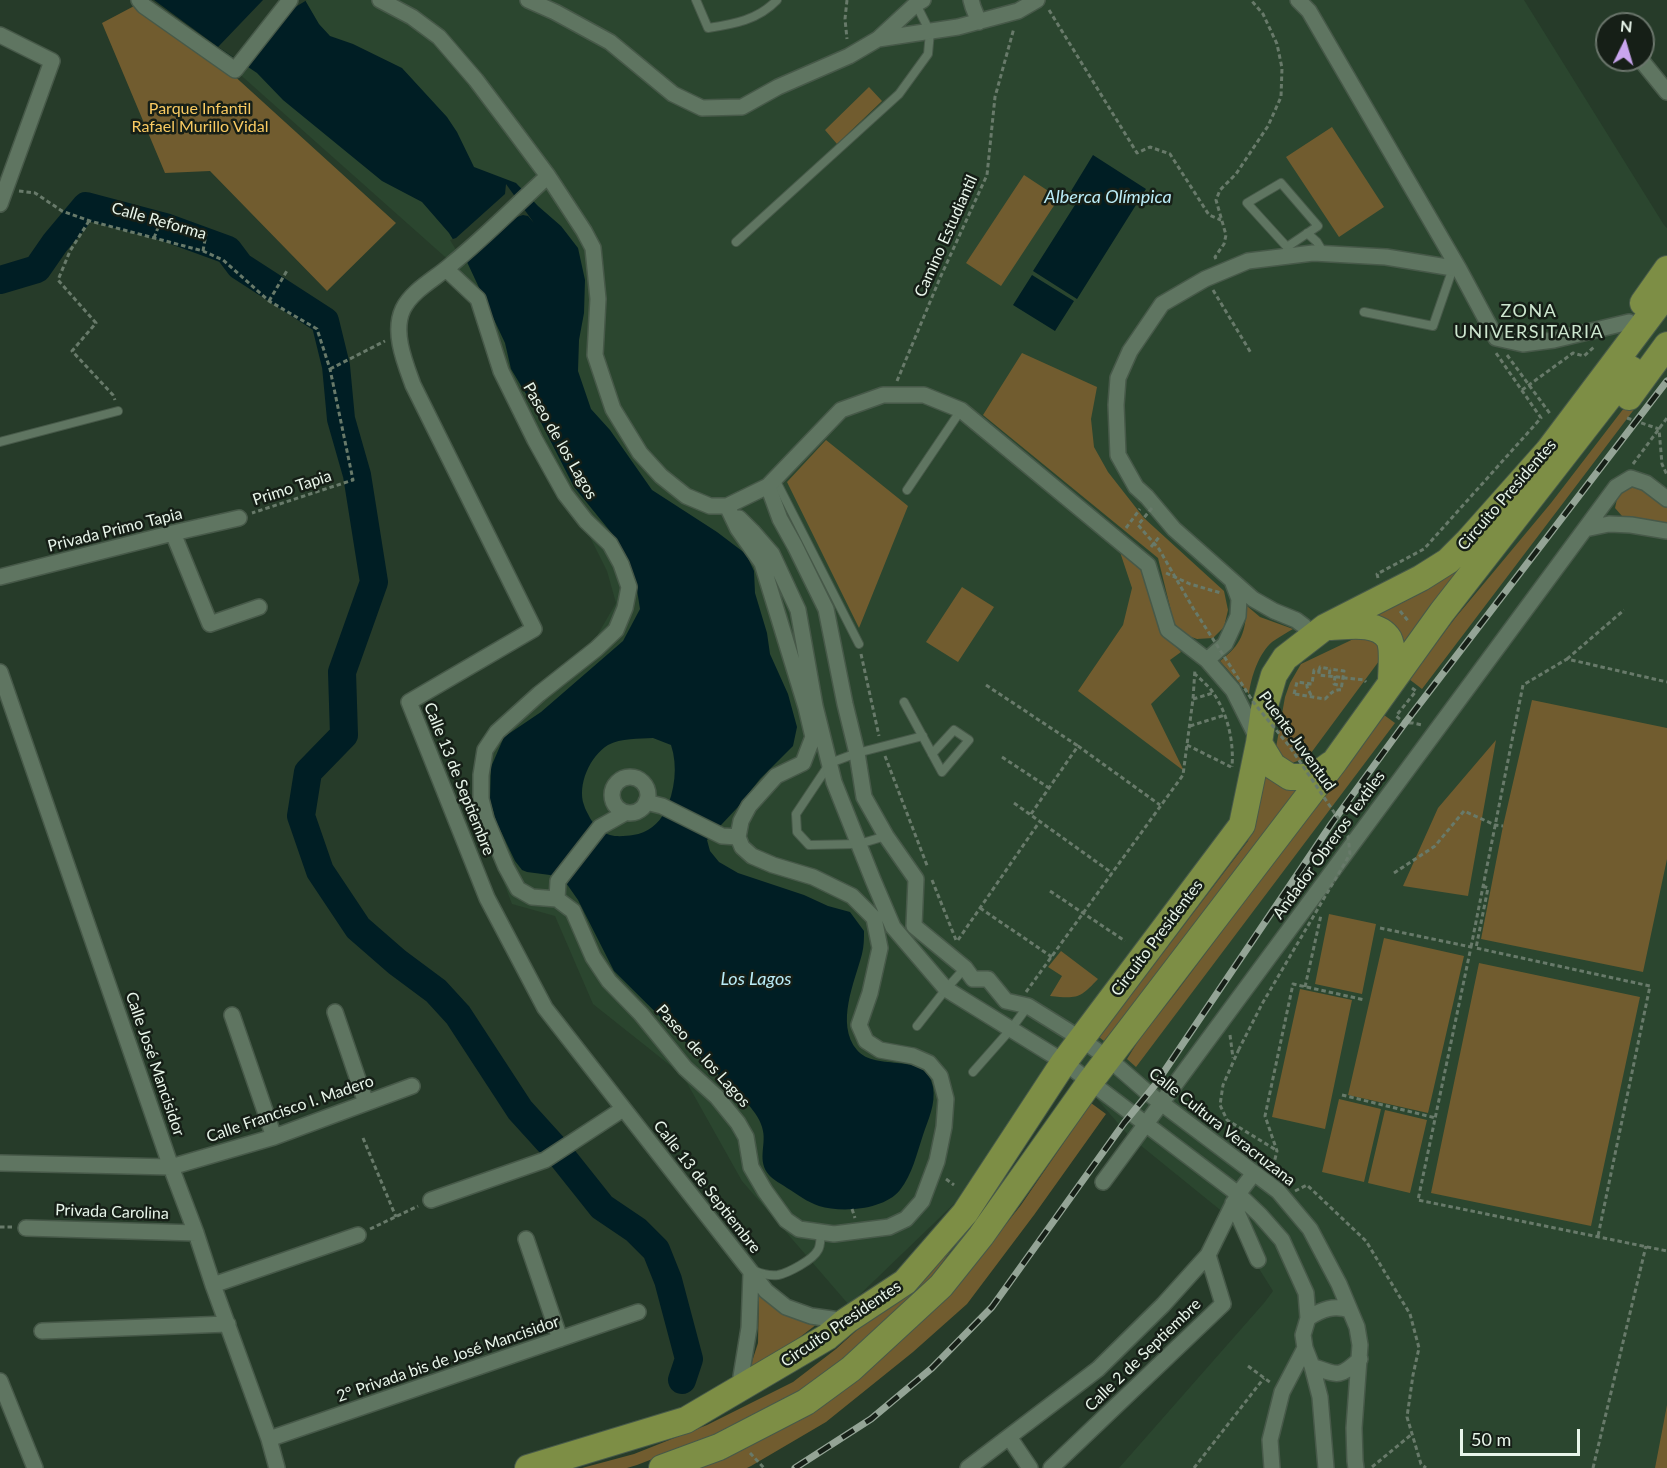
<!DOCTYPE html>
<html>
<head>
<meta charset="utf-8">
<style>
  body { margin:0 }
  #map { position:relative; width:1667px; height:1468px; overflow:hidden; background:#263b29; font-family:Lato,sans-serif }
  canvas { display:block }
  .north { position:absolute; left:1595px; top:12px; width:60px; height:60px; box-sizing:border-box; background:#161f17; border:2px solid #6a756b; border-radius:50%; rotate:5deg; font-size:16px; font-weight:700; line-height:24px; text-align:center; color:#e8f5ea }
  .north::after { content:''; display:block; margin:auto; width:21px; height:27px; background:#c9a5ee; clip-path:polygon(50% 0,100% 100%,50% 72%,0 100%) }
  .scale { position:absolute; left:1460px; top:1429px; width:120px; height:27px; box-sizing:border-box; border:3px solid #e8f5ea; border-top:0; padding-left:8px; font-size:18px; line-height:21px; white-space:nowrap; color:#e8f5ea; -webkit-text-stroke:4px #161f17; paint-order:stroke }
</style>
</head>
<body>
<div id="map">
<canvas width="1667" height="1468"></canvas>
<div class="north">N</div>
<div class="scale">50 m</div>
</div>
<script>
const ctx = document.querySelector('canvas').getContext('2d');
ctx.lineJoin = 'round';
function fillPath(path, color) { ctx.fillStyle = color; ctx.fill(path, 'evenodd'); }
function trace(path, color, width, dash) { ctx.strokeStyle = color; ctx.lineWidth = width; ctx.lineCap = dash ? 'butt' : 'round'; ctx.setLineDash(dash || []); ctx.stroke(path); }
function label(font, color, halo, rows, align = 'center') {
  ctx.font = font + ' Lato,sans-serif'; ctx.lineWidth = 5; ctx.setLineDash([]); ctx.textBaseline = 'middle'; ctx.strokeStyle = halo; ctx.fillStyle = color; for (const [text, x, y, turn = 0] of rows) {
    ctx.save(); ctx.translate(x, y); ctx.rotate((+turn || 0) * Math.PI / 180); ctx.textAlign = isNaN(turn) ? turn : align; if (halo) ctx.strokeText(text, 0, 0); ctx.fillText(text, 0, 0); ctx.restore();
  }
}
const built = new Path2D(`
  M175,0h1349l140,225 3,3v1240h-548l145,-165 9,-12 -49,-78 -95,-77 -64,-74 -105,136 -111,107 -107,-124 -55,-98 -16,-17 -78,-62 -38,-88 -43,-12 -38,-99 11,-65 109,-99 22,-38 -9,-32 -154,-307 -218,-194 -17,-23 -28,-21z`);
const green = new Path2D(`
  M136,5l94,67 166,151 -69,68 -117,-120 -45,2 -63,-150z
  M869,87l13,14 -45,43 -12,-14z
  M1332,127l52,80 -45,30 -53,-80z
  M1024,175l35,23 -58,88 -35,-23z
  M1667,352v14l-245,323 -13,-10 47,-62 95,-114z
  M1022,353l75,34 -6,32 3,28 14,25 36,46 80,73 4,19 -4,17 -11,11 -16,1 -14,-5 -9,-11 -16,-65 -175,-143z
  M826,440l82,66 -49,122 -72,-146z
  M1638,486l29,20v18l-45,-8 -7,-8 2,-9 5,-8z
  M1477,548l-79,101 -29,-29 65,-36z
  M1119,549l25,21 20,63 17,19 -11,8 10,16 -29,28 33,67 -106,-80 45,-66 9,-37z
  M962,587l32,20 -36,55 -32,-20z
  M1247,606l13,11 33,12c-7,4 -14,8 -21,13 -13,11 -21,35 -23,52l-29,-33c22,-17 25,-28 27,-55z
  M1364,634l17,9 1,14 -74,100 -21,8 -12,-12 10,-56 5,-14 11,-19z
  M1532,700l135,28v131l-24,113 -162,-33 22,-113z
  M1384,715l11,8 -259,344 -9,-8 13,-21 38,-48z
  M1496,740l-28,156 -65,-10 35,-78z
  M1263,776l17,9 19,3 -29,42 -166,211 -5,-4 149,-196z
  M1329,914l47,10 -14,70 -47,-10z
  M1384,938l80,18 -36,157 -80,-18z
  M1061,951l37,28c-18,19 -20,20 -48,17l12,-20 -14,-9z
  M1479,963l161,34 -49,229 -160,-33z
  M1300,989l52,11 -27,129 -53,-12z
  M1339,1099l42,10 -17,73 -42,-10z
  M1091,1103l15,11 -72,101 -67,89 -54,48 -87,70 -75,44 -4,2h-51l174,-99 33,-30 52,-50 66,-84z
  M1385,1110l42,10 -17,73 -42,-10z
  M1014,1151l5,4 -85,119 -90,87 -44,32 -88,43 -75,29 -10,3h-45l52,-14 73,-29 86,-43 43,-33 90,-81z
  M759,1291c22,21 27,27 58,33l-35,27 -33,20 9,-28z
  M1667,1405v63h-12z`);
const water = new Path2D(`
  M154,0h151l14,24 11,12 23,8 49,24 45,49 10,15 17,35 42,16 22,23 23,20 17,22 7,32 -1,33 -5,27 -1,31 13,38 19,21 42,60 65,42 29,22 8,17 1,22 12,40 3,21 18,40 9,33 -4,19 -33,33 -23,29 -30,32 3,11 9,11 19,11 66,22 24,11 22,6 14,19c0,7 0,15 -2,23 -7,27 -27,70 -5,96 19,23 70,0 76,37 3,17 -5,33 -10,48 -6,18 -11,40 -23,55 -16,20 -58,23 -81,16 -12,-4 -22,-12 -32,-18 -5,-4 -14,-8 -18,-13 -12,-14 -3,-29 -6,-44 -2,-11 -8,-18 -15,-27l-134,-133 -36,-71 -14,-20 -14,-5 -23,-3 -5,-2 -7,-9 -19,-40 -6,-21 1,-33 13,-30 37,-25 82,-71 17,-32 -3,-19 -8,-25 -15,-29 -40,-49 -45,-88 -18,-30 -6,-26 -38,-81 -18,-29 -27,-31 -40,-21 -99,-81 -26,-27 -39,-26zM653,738l18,7c7,21 4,46 -6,67 -7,12 -17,21 -32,23 -7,1 -16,2 -23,0 -8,-2 -16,-10 -20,-17 -2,-4 -5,-9 -6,-13 -7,-20 6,-49 24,-60 13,-7 31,-6 45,-7z
  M1093,155l53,34 -69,110 -44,-28 47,-74 -9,-6z
  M1032,275l42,26 -19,30 -42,-26z`);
const pier = new Path2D(`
  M263,0h44l-15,9 -45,57 -29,-19z
  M506,184l28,39 -6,-7 -5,-1 -6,2 -42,37 -10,11 -15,-25 6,-2 49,-44z`);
const river = new Path2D(`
  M0,280l37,-11 18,-26 31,-37 79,21 63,23 12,16 85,55 11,45 5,53 16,56 17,107 -32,90 2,63 -36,37 -7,44 19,55 38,57 39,34 39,29 22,24 62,95 39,43 43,54 34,23 20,20 12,30 21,79 -7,21`);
const path = new Path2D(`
  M847,0l-2,19 2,20
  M1049,10l88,143 13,-6 20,7 39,61 12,5
  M19,191l16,2 27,18 28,10 113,30 20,9 46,41 48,28 13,40 23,111 -101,33
  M89,221l-19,30 -12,29 38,43 -24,28 41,44 2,5
  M154,238l7,-18
  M203,251l3,-17
  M1216,259l-1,-2 9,-13 2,-9 -10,-35 4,-10 16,-16 32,-48 13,-29 1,-29 -5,-24 -14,-30 -12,-14
  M1213,290l38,63
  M269,301l19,-32
  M1507,355l44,60
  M330,369l55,-28
  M897,381l43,-103 47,-103 8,-78 19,-69
  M1522,390l51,-37 11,3 11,-10
  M1627,418l32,11 3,35 5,11
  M1633,464l34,-46
  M1126,528l14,-19
  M1151,547l9,-11
  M1166,573l24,11 31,9
  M1378,578l-1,-4 47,-25 117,-131 -45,-65
  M1400,611l9,11
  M861,654l18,82
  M1567,659l57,-49
  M1319,671l1,-4 10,2 -1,8
  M1194,673c7,7 15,13 20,21 14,21 20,48 18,73
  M1335,676l-1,8 8,2
  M1307,684v3l5,10
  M986,685l92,61
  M1412,688l4,3 -20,25 9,7h8l9,2
  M1294,694l3,-12 15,2 2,-14 5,1v4l45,5 2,2
  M1295,694l30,5c5,-5 9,-10 16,-9l3,-19 -14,-2
  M1193,699l20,-6
  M1190,726l35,-11
  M1187,745l44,22
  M885,756l43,112
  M1002,757l47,31
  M1014,803l98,70
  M1031,814l47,-68 82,59
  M1394,873l41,-27 29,-35 31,14 8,1
  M932,880l24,60
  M1483,886l5,2 -12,60 174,38 -52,250
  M1050,891l75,50
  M980,908l72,49
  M1380,928l91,19 -53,253 249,51
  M958,940l82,-119
  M1471,947l52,-262 44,-26 100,23
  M1305,987l16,-72
  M1026,992l157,-217 10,-76 2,-30
  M1230,1035l3,23
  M1239,1049l-16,36 -3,20 7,15 49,30
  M1342,1095l94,23
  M363,1138l33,79
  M1273,1167l4,-16 -12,-35 28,-132 72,16
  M946,1179l8,6
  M1295,1191l12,-6 59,56 44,73 9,34 -6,27 -6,42 14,47 5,4
  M852,1209l3,9
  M0,1227h13
  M370,1229l48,-23
  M1248,1366l23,17
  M750,1453l14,15
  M1372,1467l40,-33
  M1194,1468l70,-90
  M1593,1468l53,-222`);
const lane = new Path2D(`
  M696,0l12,28c26,-4 50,-8 69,-28
  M1281,183l37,43 -31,21 -40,-44z
  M1307,233l10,9 6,10
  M736,242l163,-148 29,-40 2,-22 -14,-28
  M1364,312l69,14 20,-58
  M0,442l118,-31
  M775,479l84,165
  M907,490l54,-80
  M904,702l38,70 27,-32 -15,-10 -22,24
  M886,836l-27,8 -50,1 -12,-13 -1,-18 34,-51 27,-10 66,-17
  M917,1026l29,-37 19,-21
  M973,1072l38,-43 17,-23
  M755,1271c7,3 14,5 23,4 10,-2 35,-15 40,-25 3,-5 2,-12 3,-18`);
const street = new Path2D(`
  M139,0l5,6 91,64 55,-70
  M380,0l32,17 27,20 37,43 37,49 35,47 36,55 9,17 5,51 -3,56 18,54 27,44 21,23 25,20 24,10h17l41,-20 73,-76 42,-15h41l37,15 187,155 20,65 39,30 26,30 25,50
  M528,0l27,12 55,30 63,52 29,14 40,-1 36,-20 71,-31 29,-17 38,-35 7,-4
  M971,0l2,7 6,15
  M1298,0l11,11 150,258 37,69 27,6 31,-4 75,-18
  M0,35l52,26 -52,143
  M878,39l80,-12 60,-16 19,-11
  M1641,60l26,32
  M548,176c-32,29 -62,60 -95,87 -16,15 -40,26 -50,46 -11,23 2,54 10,76l121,244 -125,73 78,196 58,110 221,283 20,16 25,9 35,5
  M446,269l32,30 23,72 34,69 30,54 21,27 24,23 11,20 8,23 -4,21 -9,22 -20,19 -57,45 -42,38 -12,18 -4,25v24l5,20 20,48 12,22 14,8 25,2 16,12 20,46 16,24 32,33 44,54 32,29 21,26 8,14 5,30 14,24 21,29 13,9 35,5 55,-7 17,-8 16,-18 15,-40 7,-34 2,-28 -6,-23 -11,-13 -16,-7 -33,-6 -14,-9 -7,-16 11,-32 10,-45 -6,-30 -22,-22 -39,-19 -40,-12 -21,-9 -10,-9 -4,-10 3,-16 8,-15 27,-30 27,-13 10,-26 -7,-30 -44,-144 -24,-34 -11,-23
  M768,486l12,33 15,27 31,63 19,95 12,49 7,44 22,39 30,43 -2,47 51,42 8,11h15l18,22 22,5 53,33 28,20 39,34 130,98 32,38 29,55 18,43 3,18 -6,83 1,33 1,7
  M739,518l13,13 20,23 26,56 17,96 19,76 39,98 20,47 53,62 118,73 174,132 22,21 22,25 24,53 2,25 -5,17 2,13 7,18 8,31 6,71
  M1585,529l24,-5 22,1 36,6
  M173,533l37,91 49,-17
  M0,577l173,-44 66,-15
  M1309,639l-1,-7 -4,-6 -8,-6 -22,-9 -21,-12 -79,-70 -27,-32 -11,-10 -18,-32 -2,-50 2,-27 12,-27 32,-47 43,-25 43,-18 65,-8 73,4 73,12
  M1207,660l18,-16 13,-28 1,-17 -6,-16
  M0,672l171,495 25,66 17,52 56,154 8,29
  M612 795a18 18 0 1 1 36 0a18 18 0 1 1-36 0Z
  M646,802l16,4 60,30 16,1
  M557,899l1,-18 42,-54 25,-14
  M335,1012l31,91
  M232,1015l42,122
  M0,1163l171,4 103,-30 138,-51
  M1103,1182l513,-695 15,-9 15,5 21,16
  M431,1200l114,-40 78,-51
  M1233,1203l25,57
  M26,1228l170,5
  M526,1239l34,100
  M213,1285l145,-50
  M1308,1318c15,-9 25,-13 42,-8
  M42,1331l186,-7
  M1312,1366c25,9 27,13 48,-7
  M0,1381l35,87
  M739,1389l10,-61 2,-55
  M1009,1437l21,31
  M269,1439l369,-127
  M968,1468l130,-99 65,-64 45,-50 30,-61 16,-21
  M1051,1468l172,-164 -15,-49
  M1272,1468l-2,-28 12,-48 23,-44`);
const primary = new Path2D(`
  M1643,303l24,-34
  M1629,397l38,-52
  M1331,627c18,-1 47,-6 58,12 5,10 2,32 2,43
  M1259,743l14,23 17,11h23l18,-13
  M528,1468l158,-48 141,-83 19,-16 59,-39 60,-69 99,-151 178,-237 17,-82 5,-34 10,-34 11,-17 40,-31 96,-49 27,-17 20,-20 80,-90 119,-158
  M662,1468l57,-21 87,-45 45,-33 90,-83 40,-50 109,-154 245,-321 107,-149 189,-243`);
const rail = new Path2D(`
  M795,1468l76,-49 61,-51 60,-61 132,-184 31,-38 177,-262 73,-100 262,-342`);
const pathBridge = new Path2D(`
  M1152,508l-14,17 21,24 34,59 61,95 36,44 50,74 8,15 2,18 -88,150 -23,45`);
const parkNames = [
  ["Parque Infantil",200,109],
  ["Rafael Murillo Vidal",200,127]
];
const streetNames = [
  ["Calle Reforma",159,221,16],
  ["Camino Estudiantil",946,236,-66],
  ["Paseo de los Lagos",560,441,60],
  ["Primo Tapia",292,488,-18],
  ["Circuito Presidentes",1507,495,-49],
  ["Privada Primo Tapia",115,530,-14],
  ["Puente Juventud",1297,741,54],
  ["Calle 13 de Septiembre",459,779,68],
  ["Andador Obreros Textiles",1329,845,-54],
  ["Circuito Presidentes",1157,938,-53],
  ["Paseo de los Lagos",703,1056,48],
  ["Calle José Mancisidor",155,1064,71],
  ["Calle Francisco I. Madero",290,1109,-19],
  ["Calle Cultura Veracruzana",1222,1127,38],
  ["Calle 13 de Septiembre",707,1187,52],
  ["Privada Carolina",112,1212,2],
  ["Circuito Presidentes",841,1324,-34],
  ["Calle 2 de Septiembre",1143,1355,-44],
  ["2° Privada bis de José Mancisidor",448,1359,-19]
];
const waterNames = [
  ["Alberca Olímpica",1108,197],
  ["Los Lagos",756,979]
];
const neighbourhoodNames = [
  ["ZONA",1529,311],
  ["UNIVERSITARIA",1529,332]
];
fillPath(built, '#2b462f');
fillPath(green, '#715c2f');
fillPath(water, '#001e24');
fillPath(pier, '#263b29');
trace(river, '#001e24', 28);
trace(lane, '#475949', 10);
trace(street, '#475949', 18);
trace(primary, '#475949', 28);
trace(path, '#687a6a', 3, [4.5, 3]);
trace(lane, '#5f7561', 8);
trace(street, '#5f7561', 15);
trace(primary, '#7d8e45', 26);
trace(rail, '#94a496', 7);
trace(rail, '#161f17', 4.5, [14]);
trace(pathBridge, '#687a6a', 3, [4.5, 3]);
label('16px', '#f9ca62', '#161f17', parkNames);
label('16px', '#e8f5ea', '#161f17', streetNames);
label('italic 18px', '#baecf7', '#161f17', waterNames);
ctx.letterSpacing = '1.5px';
label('18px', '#cde6cf', '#161f17', neighbourhoodNames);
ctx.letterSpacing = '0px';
</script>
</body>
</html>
